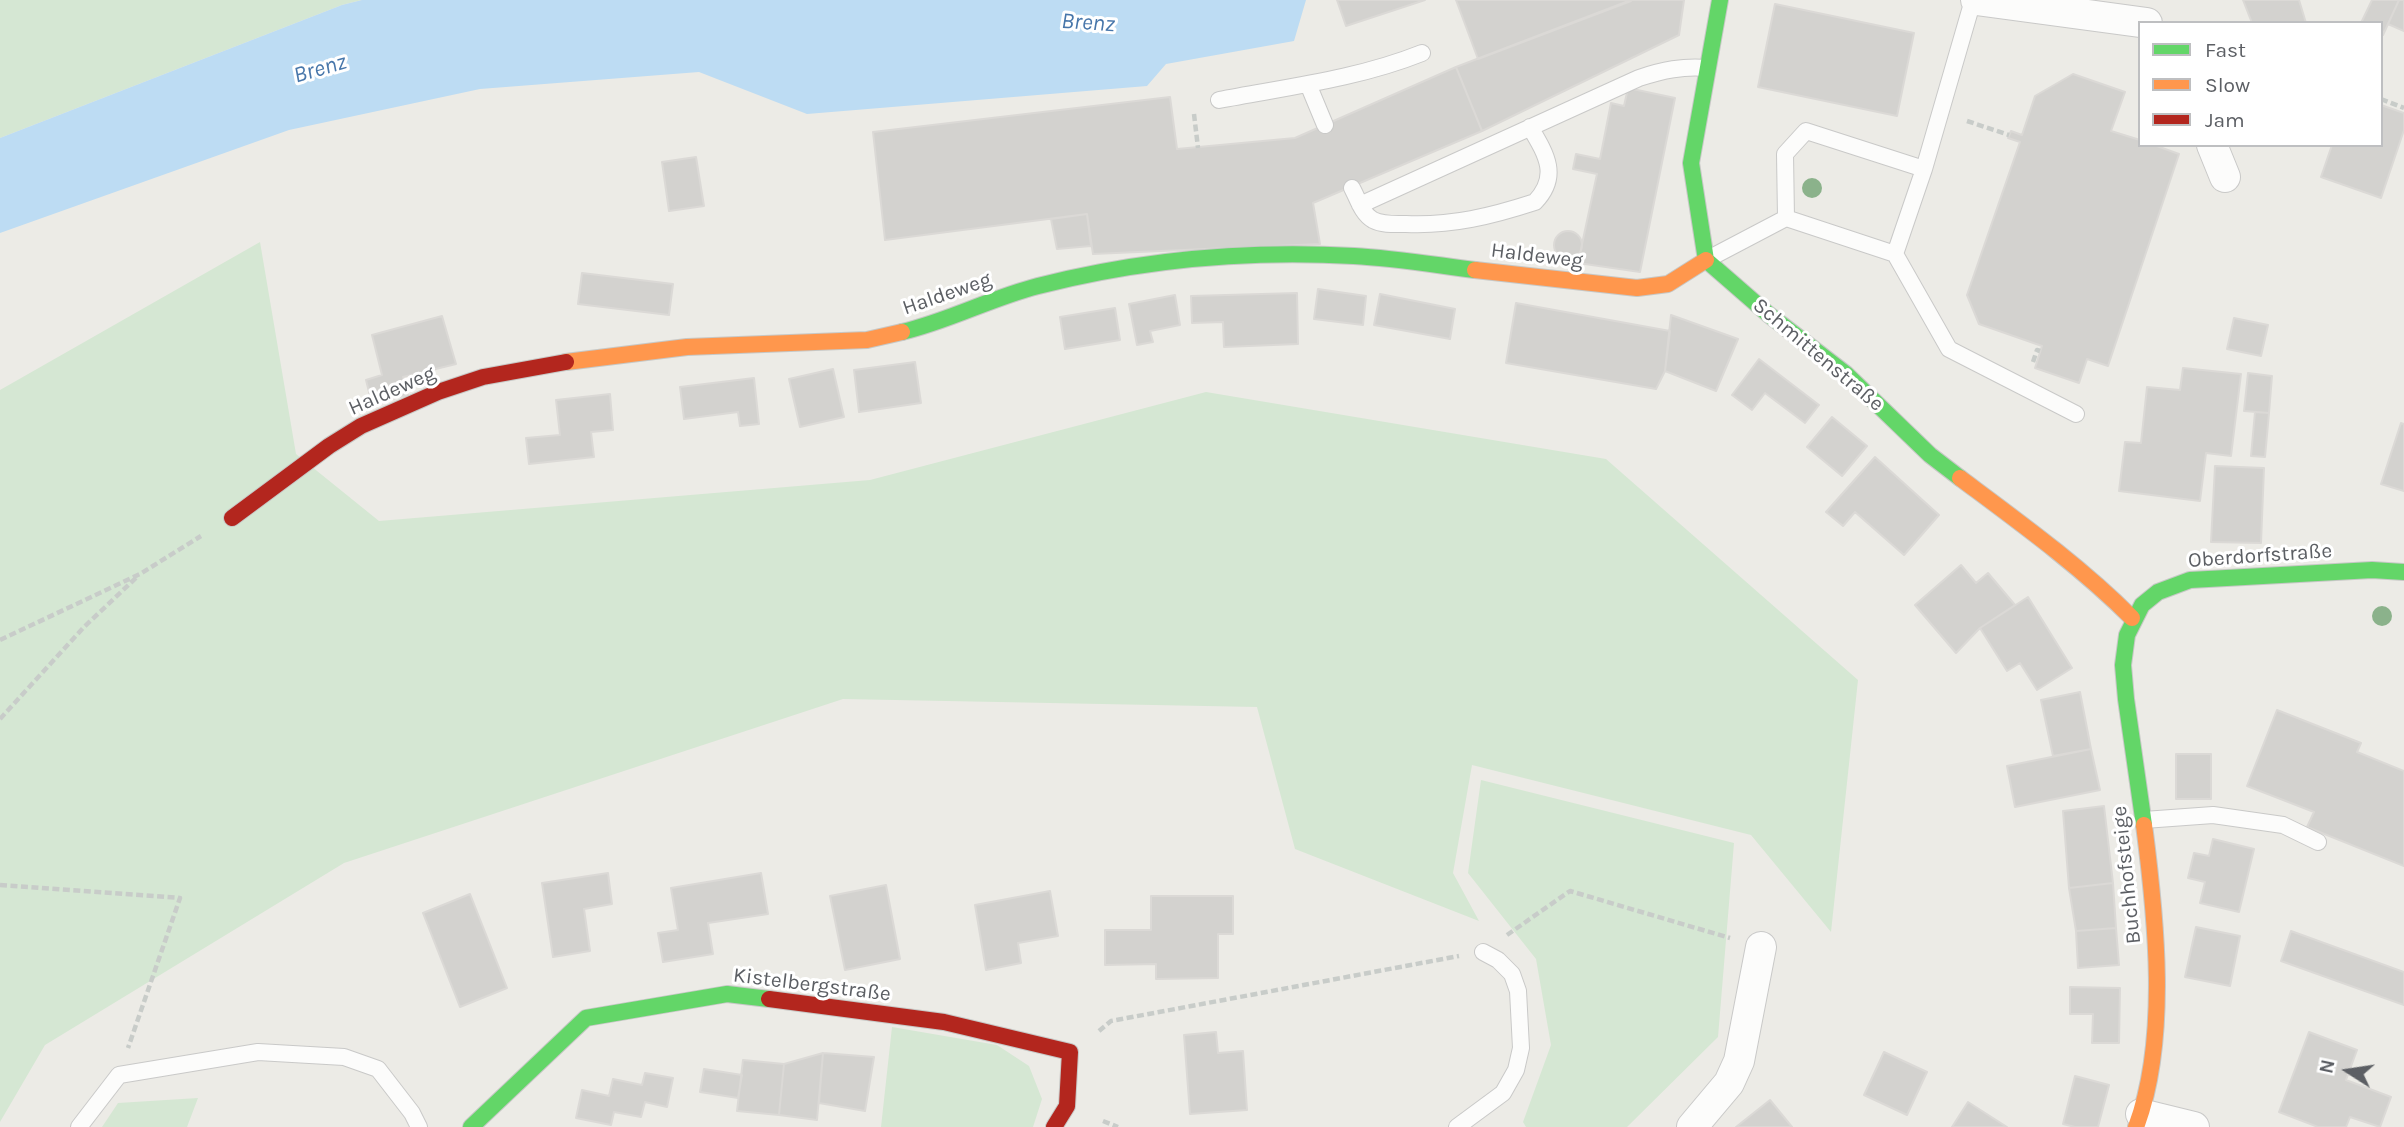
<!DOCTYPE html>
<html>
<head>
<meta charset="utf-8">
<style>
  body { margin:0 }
  #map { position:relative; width:2404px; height:1127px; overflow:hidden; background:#ecebe6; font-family:Karla,sans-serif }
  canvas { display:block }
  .legend { position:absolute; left:2138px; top:21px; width:245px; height:126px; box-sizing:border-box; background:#fff; border:2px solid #bebfc1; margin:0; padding:9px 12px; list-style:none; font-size:21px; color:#5c5f64 }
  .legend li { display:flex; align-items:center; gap:14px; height:35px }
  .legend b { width:35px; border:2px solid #bebfc1 }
  .north { position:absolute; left:2313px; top:1036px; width:70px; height:70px; -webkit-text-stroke:5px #fff; paint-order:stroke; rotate:282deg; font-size:19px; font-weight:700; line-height:28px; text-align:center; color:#5c5f64 }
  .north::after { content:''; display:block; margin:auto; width:24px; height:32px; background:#5c5f64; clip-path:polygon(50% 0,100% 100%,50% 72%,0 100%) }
</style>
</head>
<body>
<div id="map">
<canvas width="2404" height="1127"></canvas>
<ul class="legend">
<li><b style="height:9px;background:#63d668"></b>Fast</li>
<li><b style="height:9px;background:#ff974d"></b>Slow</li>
<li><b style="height:9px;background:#b3261e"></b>Jam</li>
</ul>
<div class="north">N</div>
</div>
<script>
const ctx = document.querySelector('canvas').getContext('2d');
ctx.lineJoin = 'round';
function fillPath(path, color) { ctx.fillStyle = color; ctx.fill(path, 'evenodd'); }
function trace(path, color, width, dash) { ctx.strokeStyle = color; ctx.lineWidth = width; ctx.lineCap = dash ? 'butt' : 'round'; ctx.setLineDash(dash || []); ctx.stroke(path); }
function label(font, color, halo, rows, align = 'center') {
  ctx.font = font + ' Karla,sans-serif'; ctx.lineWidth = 6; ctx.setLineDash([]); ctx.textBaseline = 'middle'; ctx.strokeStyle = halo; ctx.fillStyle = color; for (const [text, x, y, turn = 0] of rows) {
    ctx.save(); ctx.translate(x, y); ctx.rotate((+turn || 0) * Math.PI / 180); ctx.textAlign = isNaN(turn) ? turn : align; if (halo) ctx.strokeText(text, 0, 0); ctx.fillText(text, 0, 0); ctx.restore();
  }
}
const green = new Path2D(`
  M0,0h362l-20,5 -342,133z
  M260,242l36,212 83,67 491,-41 336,-88 400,67 252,221 -27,252 -80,-97 -279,-70 -19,108 26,48 -184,-72 -38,-142 -414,-8 -499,164 -299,182 -45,77v-732z
  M1481,780l253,63 -16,194 -91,90h-101l-3,-5 28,-77 -15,-86 -68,-86z
  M892,1027l105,18 32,21 13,33 -9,28h-152z
  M198,1098l-11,29h-85l16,-24z`);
const water = new Path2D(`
  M362,0h944l-12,41 -128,23 -19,22 -340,28 -108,-42 -219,17 -191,41 -289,103v-95l342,-133z`);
const building = new Path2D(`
  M1337,0h88l-79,26z
  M1456,0h175v1l-153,58z
  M1631,0h53l-5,35 -197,96 -26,-64z
  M2243,0h56l7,23h-54z
  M2372,0h27l-16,35 -2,-12h-20z
  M2399,0h5v31l-16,-7z
  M1775,4l139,29 -17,83 -139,-29z
  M1456,67l26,64 -169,72 7,41 -227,10 -6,-40 -202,26 -12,-108 297,-35 7,52 118,-11z
  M2073,74l52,18 -14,39 29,9v5h14l25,9 -71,212 -21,-7 -8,24 -44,-15 7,-22 -63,-22 -12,-29 53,-153 -12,-4 3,-7 11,4 13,-39z
  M1628,88l47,10 -35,174 -62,-9 19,-89 -24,-5 3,-15 24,5 11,-56 13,3z
  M2381,105l23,8v17l-23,68 -60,-21 11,-32h49z
  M696,157l8,49 -35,5 -7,-49z
  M1087,214l4,32 -34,3 -6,-30z
  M1554 245a14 14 0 1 1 28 0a14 14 0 1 1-28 0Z
  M582,273l91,11 -4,31 -91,-11z
  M1318,289l48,7 -3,29 -49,-6z
  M1297,293l1,51 -74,3 -1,-25 -31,1 -1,-27z
  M1380,294l75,15 -5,30 -76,-14z
  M1175,295l5,30 -30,6 3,11 -16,3 -8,-41z
  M1516,303l154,28 -5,40 -9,18 -150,-26z
  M1115,308l5,32 -55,9 -5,-32z
  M1671,315l67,24 -22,52 -51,-20z
  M442,316l14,48 -53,13 5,18 -36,9 -6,-24 16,-5 -10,-40z
  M2234,318l34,7 -7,31 -34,-7z
  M1759,359l60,46 -14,18 -40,-30 -13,17 -20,-15z
  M915,362l6,41 -62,9 -5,-42z
  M2183,368l58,6 -10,82 -25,-3 -6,48 -81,-10 6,-49 16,1 6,-56 33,3z
  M833,369l11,48 -44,10 -11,-48z
  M2248,373l24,3 -3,37 -25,-2z
  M754,378l5,46 -19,2 -2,-14 -54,7 -4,-32z
  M610,394l3,36 -22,2 3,25 -65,7 -3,-26 34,-3 -4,-35z
  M2255,412l14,1 -4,44 -14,-1z
  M1832,417l35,29 -25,30 -35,-29z
  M2401,423l3,1v67l-23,-7z
  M1875,457l64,58 -35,40 -49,-43 -12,14 -17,-14z
  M2215,466l49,2 -3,75 -50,-1z
  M1961,565l15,18 12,-10 27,32 -35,23 -24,25 -41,-48z
  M2028,597l44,71 -35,22 -17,-27 -13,8 -27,-43z
  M2080,692l11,57 -38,7 -12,-56z
  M2277,710l84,33 -4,9 47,19v95l-97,-39 7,-15 -67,-26z
  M2091,749l9,41 -85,17 -8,-41z
  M2176,754h35v45h-35z
  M2104,806l9,77 -44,5 -6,-77z
  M2213,839l41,10 -15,63 -39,-9 5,-21 -17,-4 6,-25 15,3z
  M608,873l4,31 -28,5 6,42 -37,6 -11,-74z
  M761,873l7,41 -60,9 5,31 -50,8 -5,-29 20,-3 -7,-42z
  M2113,883l3,45 -40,3 -7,-43z
  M886,885l14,74 -55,11 -15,-74z
  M1050,891l8,45 -40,7 3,20 -35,7 -11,-65z
  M470,894l37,94 -47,19 -37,-94z
  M1151,896h82v38h-15v44l-62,1v-15l-51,1v-35h46z
  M2196,927l44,9 -10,50 -45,-9z
  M2116,928l3,37 -41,3 -2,-37z
  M2291,931l113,41v33l-123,-44z
  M2070,987l50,1 -1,55h-27l1,-29h-23z
  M1216,1032l2,21 25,-2 4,59 -57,4 -6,-79z
  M2309,1032l48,18 -11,30 45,17 -11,30 -30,-10 -4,10h-28l-39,-15z
  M1884,1052l43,20 -20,43 -43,-20z
  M823,1053l-6,67 -38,-5 5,-51z
  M823,1053l51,4 -9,54 -46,-8z
  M743,1060l41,4 -5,51 -42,-4z
  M704,1069l38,6 -4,23 -38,-6z
  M645,1073l28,5 -6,29 -22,-5 -4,15 -27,-5 -3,13 -35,-7 6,-28 27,6 4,-17 29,6z
  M2075,1076l34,9 -11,42h-23l-12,-3z
  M1770,1100l22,27h-56z
  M1968,1102l39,25h-55z`);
const path = new Path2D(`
  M2381,99l23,9
  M1194,114l4,34
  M1967,121l42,14
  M2033,362l4,-12 3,1
  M0,640l140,-66 61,-38
  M0,719l84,-92 54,-51
  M0,885l180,13 -52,150
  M1507,935l63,-44 160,47
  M1099,1031l12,-10 348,-65
  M1103,1121l15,6`);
const lane = new Path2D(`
  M1308,84l17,41
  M1219,100c68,-13 138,-21 203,-47
  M1924,169l49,-169
  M1352,188c6,11 10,26 21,32 10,5 22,4 33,4 46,2 86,-8 129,-22 25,-26 11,-48 -5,-75
  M1360,205l279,-127c24,-8 44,-12 68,-10
  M1895,254l54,95 127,65
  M1706,260l80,-42 -1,-64 21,-23 118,38 -29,85 -109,-36
  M2144,820l69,-5 70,10 35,17
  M79,1127l40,-52 139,-23 86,5 34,12 34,44 7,14
  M1457,1127l46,-34 13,-23 5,-22 -3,-57 -6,-17 -14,-14 -15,-8`);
const street = new Path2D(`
  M1976,0l171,23
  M2212,145l13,32
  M2141,1114l53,13
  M1692,1127l37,-44 10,-22 22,-114`);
const fast = new Path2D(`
  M1720,0l-29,163 15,97 62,54 78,60 84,81 30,23
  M902,332c47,-11 89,-34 136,-46 102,-26 210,-36 316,-30 40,2 81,9 121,14
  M2144,825l-18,-126 -3,-34 4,-30 15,-30 16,-13 32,-12 182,-10 32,2
  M471,1127l115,-109 141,-24 42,5`);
const slow = new Path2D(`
  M1475,270l162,18 31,-4 38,-24
  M566,362l121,-15 180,-7 35,-8
  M1960,478c59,44 120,88 172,140
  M2136,1127c33,-88 20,-210 8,-302`);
const jam = new Path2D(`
  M232,518l97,-72 32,-20 77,-34 45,-15 83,-15
  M769,999l175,23 126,30 -3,54 -13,21`);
const trees = [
  [1812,188],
  [2382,616]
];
const streetNames = [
  ["Haldeweg",1537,256,7],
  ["Haldeweg",947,294,-19],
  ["Schmittenstraße",1818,355,40],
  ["Haldeweg",392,391,-24],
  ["Oberdorfstraße",2260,556,-4],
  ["Buchhofsteige",2127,875,-96],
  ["Kistelbergstraße",812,985,7]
];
const waterNames = [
  ["Brenz",1088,23,4],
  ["Brenz",320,69,-16]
];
fillPath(green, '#d5e7d3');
fillPath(water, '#bddcf3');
fillPath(building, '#d3d2cf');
trace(building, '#dbd9d6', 2);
trace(lane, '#c9c9c8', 18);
trace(street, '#c9c9c8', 32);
trace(fast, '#c7c8c6', 18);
trace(slow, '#c7c8c6', 18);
trace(jam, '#c7c8c6', 18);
trace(path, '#c8ccc9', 4.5, [7, 3.5]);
trace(lane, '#fcfcfb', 16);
trace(street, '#fcfcfb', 30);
trace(fast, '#63d668', 16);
trace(slow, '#ff974d', 16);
trace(jam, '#b3261e', 16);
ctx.fillStyle = '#8bb28b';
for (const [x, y] of trees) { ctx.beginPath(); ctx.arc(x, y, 10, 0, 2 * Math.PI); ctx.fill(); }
label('21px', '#5c5f64', '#fff', streetNames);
label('italic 23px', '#4776aa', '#fff', waterNames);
</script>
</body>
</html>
